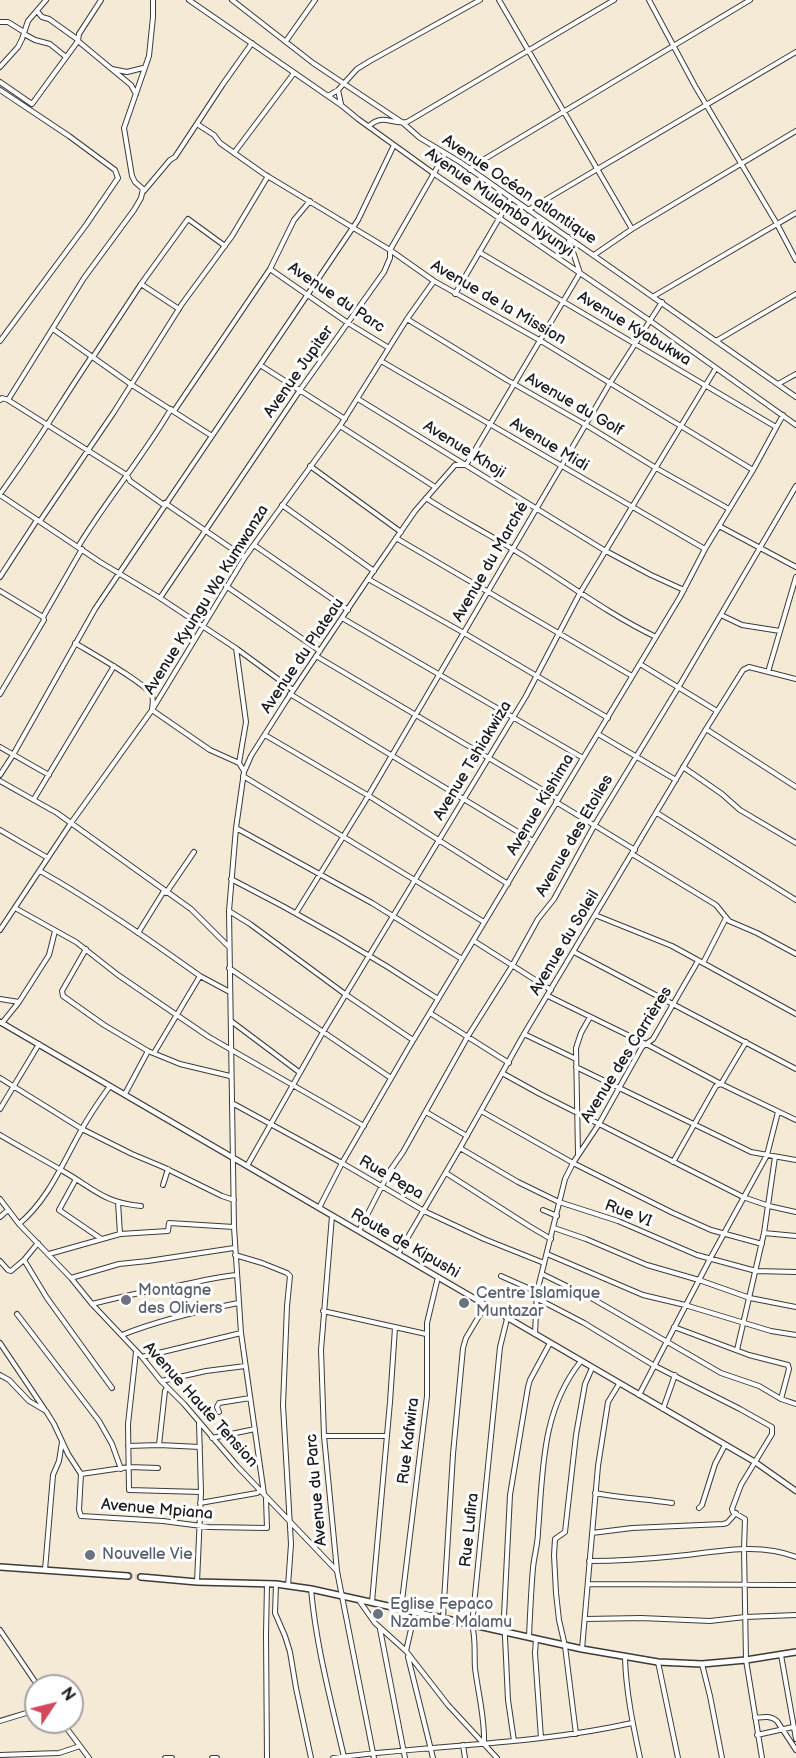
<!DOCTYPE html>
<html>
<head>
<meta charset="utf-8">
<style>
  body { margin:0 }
  #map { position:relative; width:796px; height:1758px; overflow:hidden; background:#f5ead5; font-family:"Balsamiq Sans",sans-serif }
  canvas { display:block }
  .north { position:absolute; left:24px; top:1674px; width:60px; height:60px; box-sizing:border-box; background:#fff; border:2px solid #a4a4a4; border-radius:50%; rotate:55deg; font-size:16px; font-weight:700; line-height:24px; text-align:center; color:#1c1c1c }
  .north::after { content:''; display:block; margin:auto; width:21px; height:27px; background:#d1495b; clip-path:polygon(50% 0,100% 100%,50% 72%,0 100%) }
</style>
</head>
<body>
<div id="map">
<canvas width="796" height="1758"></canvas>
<div class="north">N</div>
</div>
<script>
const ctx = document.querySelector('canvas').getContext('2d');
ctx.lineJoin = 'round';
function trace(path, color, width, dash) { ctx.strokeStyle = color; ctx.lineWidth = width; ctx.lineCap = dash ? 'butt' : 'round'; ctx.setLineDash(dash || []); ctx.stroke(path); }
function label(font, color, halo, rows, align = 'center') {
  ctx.font = font + ' "Balsamiq Sans",sans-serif'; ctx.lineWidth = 6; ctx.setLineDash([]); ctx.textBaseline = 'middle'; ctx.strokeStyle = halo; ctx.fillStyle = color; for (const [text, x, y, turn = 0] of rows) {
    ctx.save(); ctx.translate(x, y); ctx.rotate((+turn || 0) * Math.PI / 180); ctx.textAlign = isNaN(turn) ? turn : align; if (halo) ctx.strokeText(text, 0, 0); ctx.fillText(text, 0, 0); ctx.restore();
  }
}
const highwayTunnel = new Path2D(`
  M128,1576l13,1`);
const minor = new Path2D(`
  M189,0l152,105 17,14 75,54 213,145 150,107
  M232,0l81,63 90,60 17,15 40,24 336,235
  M499,0l133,229
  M649,0l46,86 82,138 19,36
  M37,11l5,6 7,2 28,20
  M0,22h8l16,10
  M24,34l11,6 15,4 16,13
  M78,41l53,44 5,9
  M286,41l29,-41
  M0,67l18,-20 4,-8 6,-18 18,-21
  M112,69l15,3 16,-4
  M0,82l32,22 46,-63 1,-7 22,-34
  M0,90l69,46 46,34 3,8 -32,47 -86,116
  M338,90l3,14
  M328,96l10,-6 19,-21 13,-8 110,-61
  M197,124l17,11 6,8 44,31 126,76 44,31 107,60 212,129
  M369,126c14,-13 23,-1 38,-4l207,-122
  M234,153l60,-80
  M470,170l3,-4 277,-166
  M144,191l26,-31 5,-3 48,-73 29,-41
  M528,210l268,-158
  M479,252l297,175
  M594,255l38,-26 164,-98
  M270,269l78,54 41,25
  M141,284l38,25
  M455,294l56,-96
  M654,296l142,-83
  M407,319l100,61 79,45 70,43 73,41
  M53,329l79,56 80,51
  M716,341l80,-47
  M93,357l48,-73 47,-65 37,27
  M381,361l324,188
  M260,365l98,-145 36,-75
  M778,384l18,-10
  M358,399l246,151 47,25 33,15
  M0,400l2,-2 6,2 114,72 5,3 3,6 34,24
  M8,400l76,-122 50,-68 7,-12 2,-9 -8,-7 -3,-6 -8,-48 25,-72 4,-39v-17
  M174,411l96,-142 24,-49 16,-19
  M340,426l95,61
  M310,466l91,66
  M0,494c33,-44 61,-92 92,-138
  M0,495l100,67 60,36 77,51 56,41
  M426,498c29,19 59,34 88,52 48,29 92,63 142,87
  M165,503l79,54
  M282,505l92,66
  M40,521l74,-109 68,-108 50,-68 36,-60
  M719,526l77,41
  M396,538l236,138
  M254,545l94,65
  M78,547c29,-48 65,-90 93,-138
  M0,577l37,-57
  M368,579l96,54 144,85
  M226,586l94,65
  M0,591l43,26
  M160,598l140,-208 84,-118 6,-14v-8l55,-96
  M721,615l21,10 38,6
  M342,618l241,140
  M75,643c13,8 74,42 77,53 2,4 0,10 0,14l58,40 29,13 5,8
  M236,648l10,74 -7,41
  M316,656l242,143
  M640,664l77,47
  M768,672l28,-95
  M0,694l44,-74 -1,-3 39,-68
  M290,694l243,147
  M706,729l90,58
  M598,734l78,46
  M265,735l104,61 139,88
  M0,747l49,28
  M683,767l39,27 18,16 56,33
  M0,775l13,-20 82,-146 165,-244 85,54
  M243,776l241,146
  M0,781l57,32 134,96 37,37
  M34,799l80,-133
  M556,802l79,48
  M657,813l139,87
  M236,828l136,75 90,56
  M0,830l48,28
  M632,854l84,51 13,16 28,12 39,21
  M40,871c55,31 108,68 160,105
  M231,879c71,36 140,76 207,120
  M166,893l28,-41
  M15,908l61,34 42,33 91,62 155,89
  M229,911l21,13 95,70 68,46
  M296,913l68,-110 246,-420 52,-81
  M595,915l77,31 124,68
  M0,930l71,-107 81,-113 93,-153 95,-131 67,-107 27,-38
  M138,933l26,-42
  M474,941l77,49
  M86,949l-24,42 1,5 41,29 44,26 -23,43
  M574,952l222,117
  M703,963l23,-45
  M229,968l162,110
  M548,996l102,50 71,38 75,36
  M0,999l19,3
  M430,1013l79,50
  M231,1021l68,51
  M2,1023l17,-21 30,-47 6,-24
  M524,1034l52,25
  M148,1051l32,13 50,12
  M154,1053l46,-77 28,15
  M576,1067l167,81 8,4 45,8
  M502,1073l38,21 203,103 26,9 27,6
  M0,1078l82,51 50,25 31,13 59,29 12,4
  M232,1103l110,60 82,48 60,28 60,24
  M0,1109l39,-65
  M481,1111l92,52 100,50 38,17 51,14
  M426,1112l41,24
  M0,1135c20,12 41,23 61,35 31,17 42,33 80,36
  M460,1148l58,34 41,20 59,19 79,34 59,16 40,1
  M578,1154l-2,-106 5,-15 9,-16
  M673,1162l43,-76 5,-2 25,-42
  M247,1166l76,-134 203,-336 54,-103 136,-225
  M446,1173l83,53 22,13
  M76,1179l-17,31 41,28
  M163,1185l5,-16
  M0,1199l19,25 52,54 21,26 50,53 19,24 23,23 53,62 100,105
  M118,1202l2,32
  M319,1208l23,-45 66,-114 272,-452 25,-48 48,-79 30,-55
  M543,1210l14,6
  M332,1216l-11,134 3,86 13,135 37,187
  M0,1217l8,-7
  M19,1224c30,-25 44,-62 63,-95 8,-15 18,-29 28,-43
  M554,1228l32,11 61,26 52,15 51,18 46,9
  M359,1231l30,-59 14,-20 65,-116 44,-70 26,-47 16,-20 40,-73 84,-138 118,-202
  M764,1233l32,3
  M49,1254l71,-20 48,-3 1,-8 65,4
  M398,1254l62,-106 64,-114 182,-305 37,-59 6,-3 47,12
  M547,1254l96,41 42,10 86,26 25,4
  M235,1255l27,8 25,10 3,3 -3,30 -4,99 8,139 -3,42
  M24,1260l23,38 65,90
  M0,1261l8,9 3,1 13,-11 14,-17
  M542,1274l51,25 128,74 38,13 22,13 15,5
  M501,1276l36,16
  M71,1278l48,-14 29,-3 86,-13
  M536,1298l48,25 69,42 87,44 32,18v7l-31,51 -9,24 1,3 12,7 -1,30 2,111 16,98
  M92,1304c28,-7 55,-13 84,-18 21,-4 39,-9 60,-11
  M323,1311l103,23
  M17,1314l82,107 13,23 9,25
  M674,1327l75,28 39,10 1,4 -8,30
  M535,1334l2,-42 28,-113 8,-16 26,-39 43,-77 11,-8 45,-78
  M122,1335c37,-15 76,-24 116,-32
  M0,1343l45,67
  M737,1350l27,-117 11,-76
  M136,1352l-8,72 1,66 72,2
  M142,1357l99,-24
  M0,1375l9,5 20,21 17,10 8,13 14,30 13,20 -2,36 2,6 82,5 46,6 58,1 -1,-29
  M161,1381l45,-10 39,-5
  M639,1395l71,-136 57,-104 11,-43
  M663,1409l12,-34
  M219,1412l-2,-5 2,-4 31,-5
  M324,1436h63
  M212,1438l43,-9
  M159,1445l6,-54 2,-3
  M128,1446l31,-1 41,2
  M81,1474l48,-7 29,1
  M595,1493c26,5 51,6 77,10
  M264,1494l-23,-161 -7,-106 -5,-316 7,-83 8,-56 7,-16 35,-55 82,-122 47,-68 40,-46h11l114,-192 -12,-36
  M200,1503l57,-10 4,-3
  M699,1508l3,-3 13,-41 10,-19
  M592,1533l40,-5 91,-4 4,-1 9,-10
  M589,1561c30,0 59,-2 88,-5 40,-4 81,-14 119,1
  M45,1570l8,-95 6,-14 3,-19
  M197,1582l4,-90 -2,-69
  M267,1584l-1,50 1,124
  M276,1584l-1,29 10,23 5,16 6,36 15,70
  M588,1584l208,1
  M311,1589c5,57 20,112 33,168
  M358,1599l17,24 31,28 42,54 49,53
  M372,1602l18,-200 5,-74
  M401,1609l26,-213v-73l11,-46
  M443,1618l10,-164 10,-106 3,-10 19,-32
  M585,1619l56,-1 69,3 35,-4 51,-2
  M380,1629l25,129
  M0,1630l38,56
  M529,1637c1,-23 2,-46 4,-69 1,-12 5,-24 5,-36 5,-61 3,-121 43,-171
  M536,1639l-1,14 6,85
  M582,1649l16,-183 10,-64 11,-18
  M406,1651l9,-39
  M781,1655l15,84
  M408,1657l25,101
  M625,1658c1,34 8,67 15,100
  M658,1662l20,96
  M702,1664l8,32 12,62
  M755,1718c8,-1 15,-3 22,3l19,29
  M0,1721l36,-11
  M62,1722l27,36
  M576,1734l-11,-88 -6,-26 -3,-27 -2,-38 1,-16 10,-7 11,-97 9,-51 7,-16
  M757,1735l36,-8
  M514,1741l-6,-41 -4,-84 6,-121 18,-108 2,-7 20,-37
  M484,1743c1,-25 -6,-50 -9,-75 -1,-15 1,-29 -3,-43l28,-278 7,-28
  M463,1745l2,13
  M0,1755l59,-2 21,-7
  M165,1758h7
  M212,1758h5
  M333,1758c99,-13 201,-13 299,-35`);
const major = new Path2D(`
  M0,1022l755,440 41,29`);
const highway = new Path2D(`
  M0,1567l128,9
  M141,1577l56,5 79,2 35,5 271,60 76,13 44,2 44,-4 50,-8`);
const markers = [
  [126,1300,6,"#6b7280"],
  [464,1303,6,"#6b7280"],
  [90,1555,6,"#6b7280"],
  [378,1614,6,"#6b7280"]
];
const streetNames = [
  ["Avenue Océan atlantique",519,190,34],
  ["Avenue Mulamba Nyunyi",499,203,35],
  ["Avenue du Parc",336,298,34],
  ["Avenue de la Mission",498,303,30],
  ["Avenue Kyabukwa",634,329,31],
  ["Avenue Jupiter",299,372,-55],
  ["Avenue du Golf",574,405,30],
  ["Avenue Midi",549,445,31],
  ["Avenue Khoji",464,450,32],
  ["Avenue du Marché",491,562,-60],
  ["Avenue Kyungu Wa Kumwanza",207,600,-58],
  ["Avenue du Plateau",303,656,-56],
  ["Avenue Tshiakwiza",473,761,-59],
  ["Avenue Kishima",541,805,-59],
  ["Avenue des Etoiles",575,836,-60],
  ["Avenue du Soleil",565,943,-59],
  ["Avenue des Carrières",627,1055,-58],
  ["Rue Pepa",391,1178,30],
  ["Rue VI",628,1214,21],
  ["Route de Kipushi",405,1244,30],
  ["Avenue Haute Tension",200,1405,48],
  ["Rue Kafwira",409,1441,-83],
  ["Avenue du Parc",317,1490,-95],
  ["Avenue Mpiana",157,1510,5],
  ["Rue Lufira",470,1530,-84]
];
const worshipNames = [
  ["Montagne",138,1291],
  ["des Oliviers",138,1309],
  ["Centre Islamique",476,1294],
  ["Muntazar",476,1312],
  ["Nouvelle Vie",102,1555],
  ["Eglise Fepaco",390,1605],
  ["Nzambe Malamu",390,1623]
];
trace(highwayTunnel, '#d4cbb9', 5, [5, 2.5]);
trace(minor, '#3d3b38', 6);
trace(major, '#3d3b38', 7);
trace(highway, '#3d3b38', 8);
trace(minor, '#fff', 4);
trace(major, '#fff', 4.5);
trace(highway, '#fff', 5);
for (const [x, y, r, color] of markers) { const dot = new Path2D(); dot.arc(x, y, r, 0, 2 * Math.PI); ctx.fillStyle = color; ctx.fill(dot); trace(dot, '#fff', 2); }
label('16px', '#1c1c1c', '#fff', streetNames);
label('16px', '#5b616d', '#fff', worshipNames, 'left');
</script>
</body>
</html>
